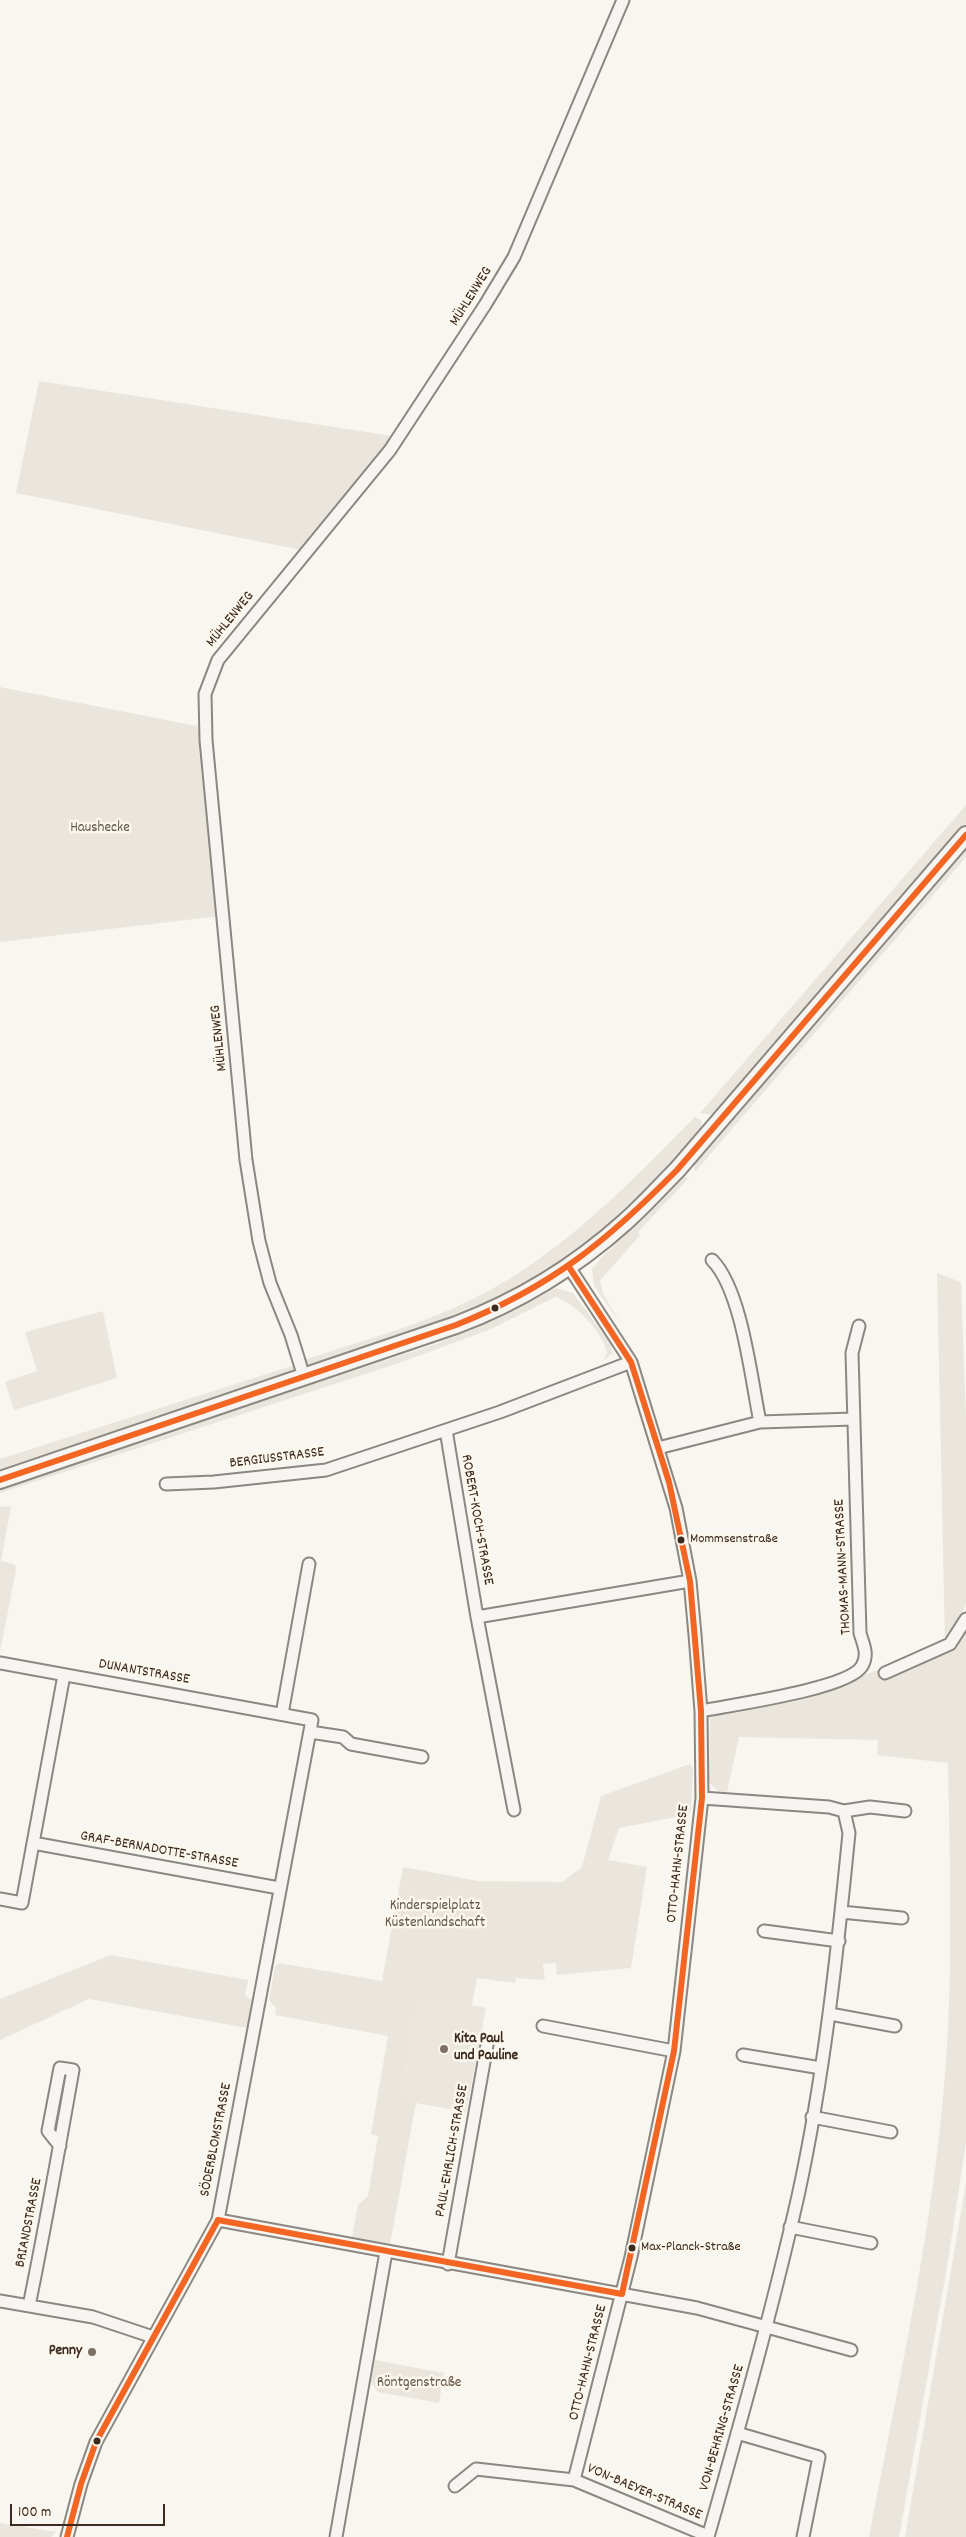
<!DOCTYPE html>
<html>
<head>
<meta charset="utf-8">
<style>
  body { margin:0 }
  #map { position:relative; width:966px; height:2537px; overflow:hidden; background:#f8f6f0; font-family:Dekko,sans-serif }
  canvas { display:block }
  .scale { position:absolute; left:10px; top:2504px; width:155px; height:22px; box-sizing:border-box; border:2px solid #3b2a1e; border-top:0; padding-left:6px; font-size:15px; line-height:18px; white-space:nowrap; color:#3b2a1e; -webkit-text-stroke:4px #fbf7ec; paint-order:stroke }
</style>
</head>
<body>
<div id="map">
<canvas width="966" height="2537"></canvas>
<div class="scale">100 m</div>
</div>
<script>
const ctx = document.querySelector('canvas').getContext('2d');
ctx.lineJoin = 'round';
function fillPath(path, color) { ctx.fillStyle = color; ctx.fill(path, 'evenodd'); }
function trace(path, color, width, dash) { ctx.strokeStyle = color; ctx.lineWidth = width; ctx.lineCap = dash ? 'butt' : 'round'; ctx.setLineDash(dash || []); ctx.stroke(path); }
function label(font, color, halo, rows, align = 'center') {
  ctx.font = font + ' Dekko,sans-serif'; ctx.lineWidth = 5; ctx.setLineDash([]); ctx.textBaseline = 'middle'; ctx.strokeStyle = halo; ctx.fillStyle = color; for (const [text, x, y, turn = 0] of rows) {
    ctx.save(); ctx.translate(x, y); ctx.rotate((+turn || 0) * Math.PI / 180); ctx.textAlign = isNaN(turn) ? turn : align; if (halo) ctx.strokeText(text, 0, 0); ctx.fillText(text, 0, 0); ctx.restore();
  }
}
const built = new Path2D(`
  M0,1573l15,2 -15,77z
  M446,2000l40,8 -20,104 -50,-9 -13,-13 15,-82z`);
const green = new Path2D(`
  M39,381l353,55 -91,114 -285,-57z
  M0,687l196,39 6,-5 18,195 -220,26z
  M966,805v22l-29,34 -220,254 -17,-2z
  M966,845v12l-271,315 -1,-9z
  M695,1117l6,3 1,10 -50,54 -50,48 -45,33 -52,33 -190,72 -8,-4 -3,-6c50,-17 107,-32 154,-54 93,-41 167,-118 237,-189z
  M683,1177l6,1 -51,54 2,3 -40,46 3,13 18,30 -27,-38 -2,-17 9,-11z
  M937,1273l24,9 5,137v184l-7,21 7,1v517l-18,119 -49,276h-30c27,-142 59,-285 73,-429 12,-115 8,-230 6,-345l-71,-8 1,-15 -139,-3 -12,55 -9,-1 -9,-9 1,-66 3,-4 117,-23 115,-46z
  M556,1288l17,5 37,50 3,10 -10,8 4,-8c-3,-19 -33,-52 -52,-56l-64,32 -89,33 -402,131v-7l439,-143 71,-30z
  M103,1311l14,67 -103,32 -9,-28 32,-11 -12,-39z
  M298,1364l-2,11 -296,99v-15z
  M11,1506l-10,55 13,3 2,3 -1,8 -15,-2v-66z
  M690,1764l3,4 -2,43 -4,4 -68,13 -11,32 39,7 -16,101 -74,7 -1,-12 -13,1 2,16 -29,-2 -1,5 -38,-5 -5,27 -26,-5 -28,8 -15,82 13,13 -26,141 -38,-7 6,-32 10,-9 10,-60 -7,-2 17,-98 -113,-21 1,-7 -7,-8 6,-34 4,-3 103,18 21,-114 75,14 84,1 20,-15 19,-71z
  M111,1955l137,25 -3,15 7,5 -5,28 -158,-29 -89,41v-41z
  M966,2183v354h-61z
  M375,2360l69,13 -5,30 -61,-11 -7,-10z
  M0,2523l56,9 -5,5h-51z`);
const street = new Path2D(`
  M712,1260c30,30 39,119 48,162
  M569,1267l62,95 45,146 14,73 5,54 6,76 1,87 -28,253 -43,206 -57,223
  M304,1377l-13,-42 -21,-52 -11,-42 -13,-81 -40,-420 -1,-46 13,-34 172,-210 95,-145 29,-48 109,-257
  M446,1430l31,187 37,193
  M658,1448l102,-26 93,-3
  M166,1484l48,-2 112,-12 174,-58 131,-50
  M477,1617l213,-36
  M0,1663l312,57 -94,500 -122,222 -15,42 -14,53
  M885,1673l65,-29 16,-25
  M701,1711c29,-6 148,-22 161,-45 7,-12 1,-22 -2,-33l-8,-280 7,-27
  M282,1714l27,-150
  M310,1732l33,5 8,7 71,13
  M702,1798l127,9 15,4 5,22c-12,122 -25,244 -51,363 -26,115 -58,228 -90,341
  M844,1811l26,-4 35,4
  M33,1843l246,45
  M0,1899l22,4 42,-228
  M841,1912l61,6
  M764,1931l75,10
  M830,2014l65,12
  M543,2026l131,25
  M743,2055l78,13
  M812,2117l79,15
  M218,2220l479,88 154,42
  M790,2227l81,16
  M448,2264l39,-219
  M0,2301l93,16 60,20
  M29,2306c16,-78 30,-157 44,-236l-13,-2 -12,63 12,15
  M737,2433l82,24 -16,80
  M455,2486l21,-17 98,11 134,56
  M336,2537l50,-285`);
const secondary = new Path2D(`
  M0,1480l456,-155c64,-24 119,-58 169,-103 18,-16 35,-35 52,-52l289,-335`);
const bus1 = new Path2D(`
  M569,1267l62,95 38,120 21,99 11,130 1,87 -28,253 -52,243
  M0,1480l456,-155c95,-38 150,-83 221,-155l289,-335
  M218,2220l404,74
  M67,2537l14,-53 15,-42 122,-222`);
const markers = [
  [495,1308,4.5,"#3b2a1e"],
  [681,1540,4.5,"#3b2a1e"],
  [444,2049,5,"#7d7168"],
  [632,2248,4.5,"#3b2a1e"],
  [92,2352,5,"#7d7168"],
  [97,2441,4.5,"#3b2a1e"]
];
const busNames = [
  ["Mommsenstraße",690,1540],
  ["Max-Planck-Straße",641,2248]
];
const streetNames = [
  ["MÜHLENWEG",472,297,-58],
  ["MÜHLENWEG",231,620,-51],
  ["MÜHLENWEG",220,1038,-96],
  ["BERGIUSSTRASSE",277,1459,-7],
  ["ROBERT-KOCH-STRASSE",476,1520,80],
  ["THOMAS-MANN-STRASSE",844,1567,-93],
  ["DUNANTSTRASSE",144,1673,10],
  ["GRAF-BERNADOTTE-STRASSE",159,1851,10],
  ["OTTO-HAHN-STRASSE",679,1864,-84],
  ["SÖDERBLOMSTRASSE",217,2140,-79],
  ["PAUL-EHRLICH-STRASSE",453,2151,-80],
  ["BRIANDSTRASSE",30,2223,-79],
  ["OTTO-HAHN-STRASSE",589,2363,-76],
  ["VON-BEHRING-STRASSE",723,2428,-74],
  ["VON-BAEYER-STRASSE",644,2493,23]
];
const parkNames = [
  ["Haushecke",100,829],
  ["Kinderspielplatz",435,1907],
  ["Küstenlandschaft",435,1924],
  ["Röntgenstraße",419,2384]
];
const poiNames = [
  ["Kita Paul",454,2040],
  ["und Pauline",454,2057],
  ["Penny",82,2352,"right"]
];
fillPath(built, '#ebe6de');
fillPath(green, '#eae6dd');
trace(street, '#8b8781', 15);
trace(secondary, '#8b8781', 20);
trace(street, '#f6f5f1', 11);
trace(secondary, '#f6f5f1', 16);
trace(bus1, '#f26522', 6);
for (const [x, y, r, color] of markers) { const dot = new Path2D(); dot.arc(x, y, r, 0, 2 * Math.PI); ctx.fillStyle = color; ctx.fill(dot); trace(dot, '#fbf7ec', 2); }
label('14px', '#3b2a1e', '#fbf7ec', busNames, 'left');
label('15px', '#3b2a1e', '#fbf7ec', streetNames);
label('15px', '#64564a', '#fbf7ec', parkNames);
label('bold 15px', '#3b2a1e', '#fbf7ec', poiNames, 'left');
</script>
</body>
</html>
